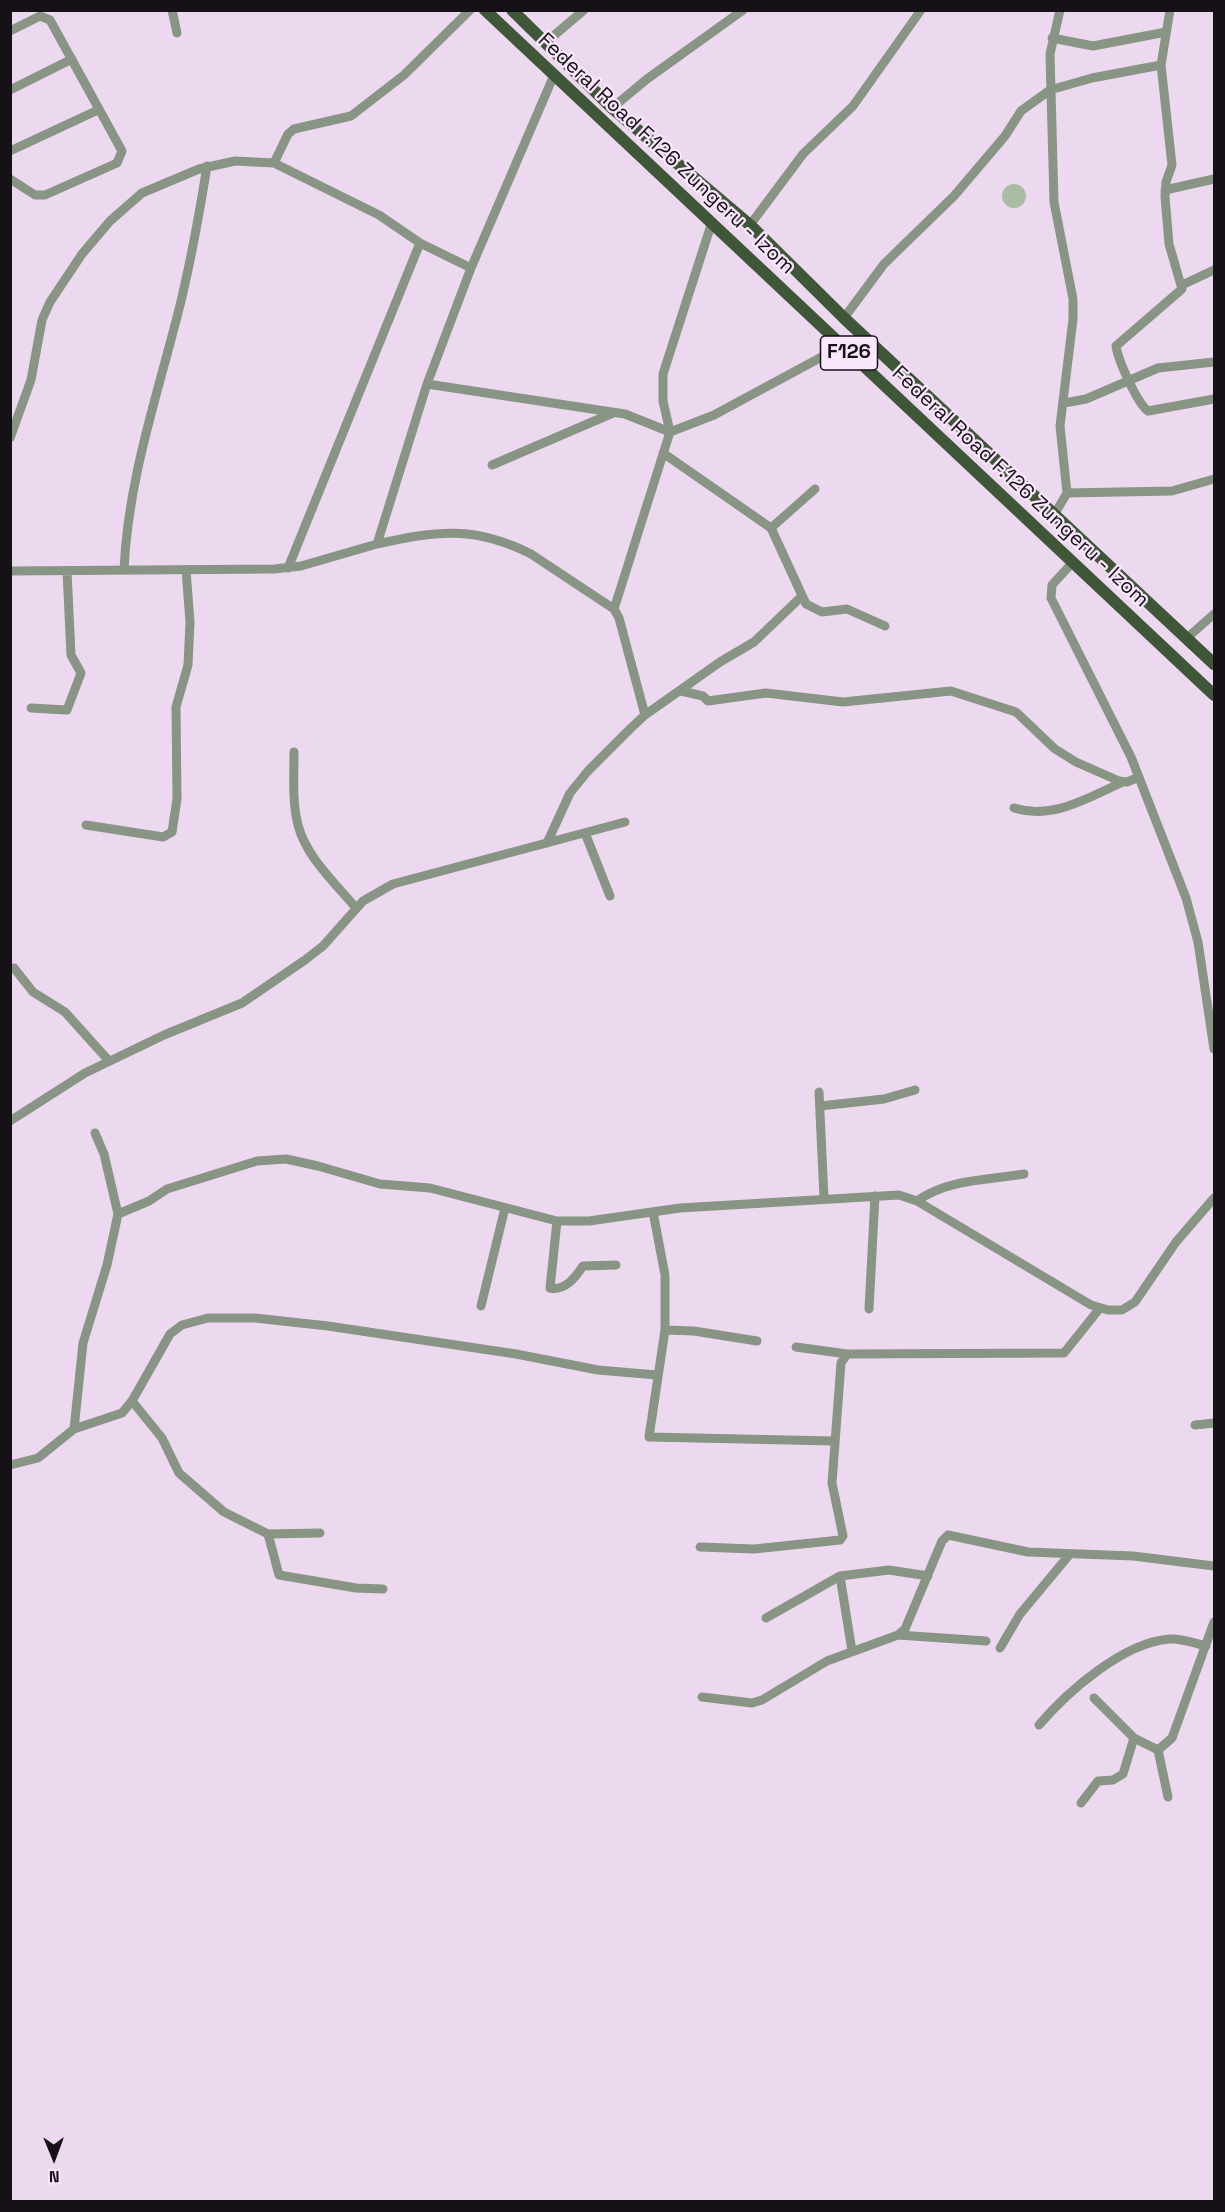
<!DOCTYPE html>
<html>
<head>
<meta charset="utf-8">
<style>
  body { margin:0 }
  #map { position:relative; width:1225px; height:2212px; overflow:hidden; background:#edd9ef; font-family:"Space Grotesk",sans-serif }
  canvas { display:block }
  .frame { position:absolute; inset:0; border:12px solid #161017; pointer-events:none }
  .north { position:absolute; left:24px; top:2128px; width:60px; height:60px; -webkit-text-stroke:4px #fbe7fd; paint-order:stroke; rotate:179deg; font-size:16px; font-weight:700; line-height:24px; text-align:center; color:#161017 }
  .north::after { content:''; display:block; margin:auto; width:21px; height:27px; background:#161017; clip-path:polygon(50% 0,100% 100%,50% 72%,0 100%) }
</style>
</head>
<body>
<div id="map">
<canvas width="1225" height="2212"></canvas>
<div class="frame"></div>
<div class="north">N</div>
</div>
<script>
const ctx = document.querySelector('canvas').getContext('2d');
ctx.lineJoin = 'round';
function fillPath(path, color) { ctx.fillStyle = color; ctx.fill(path, 'evenodd'); }
function trace(path, color, width, dash) { ctx.strokeStyle = color; ctx.lineWidth = width; ctx.lineCap = dash ? 'butt' : 'round'; ctx.setLineDash(dash || []); ctx.stroke(path); }
function label(font, color, halo, rows, align = 'center') {
  ctx.font = font + ' "Space Grotesk",sans-serif'; ctx.lineWidth = 4.5; ctx.setLineDash([]); ctx.textBaseline = 'middle'; ctx.strokeStyle = halo; ctx.fillStyle = color; for (const [text, x, y, turn = 0] of rows) {
    ctx.save(); ctx.translate(x, y); ctx.rotate((+turn || 0) * Math.PI / 180); ctx.textAlign = isNaN(turn) ? turn : align; if (halo) ctx.strokeText(text, 0, 0); ctx.fillText(text, 0, 0); ctx.restore();
  }
}
const green = new Path2D(`
  M1002 196a12 12 0 1 1 24 0a12 12 0 1 1-24 0Z`);
const minor = new Path2D(`
  M172,10l5,23
  M1170,10l-9,55 11,100 -6,17 -1,15 4,47 13,45
  M10,31l30,-15 10,4 72,131 -5,12 -72,32h-10l-25,-16
  M1052,38l41,8 73,-14
  M545,43l39,-33
  M10,90l62,-31
  M612,108l35,-29 96,-69
  M10,151l88,-41
  M274,163l14,-29 6,-5 57,-13 53,-41 66,-65
  M1165,190l49,-11
  M750,225l53,-71 50,-48 68,-96
  M1214,270l-32,15v4l-66,57c2,14 21,57 32,65l66,-12
  M844,318l40,-54 70,-68 51,-60 16,-25 29,-21 42,-12 69,-13
  M427,384l198,30 45,18 44,-17 128,-69
  M1064,403l22,-4 72,-31 56,-6
  M10,438l21,-58 11,-60 8,-18 32,-48 28,-33 32,-28 57,-24 36,-8 39,2 105,52 41,28 51,25
  M663,453l108,75 44,-39
  M492,465l121,-52
  M1067,493l105,-2 42,-12
  M1054,515l13,-22 -7,-67 13,-107v-20l-19,-97 -4,-148 10,-44
  M771,528l35,76 16,8 25,-3 38,17
  M377,544c59,-13 97,-19 154,10l83,55 5,9 26,97
  M1073,562l-21,23 -1,13 80,159 55,141 12,44 16,107
  M288,568l132,-325
  M124,570c4,-94 36,-182 58,-273 10,-43 18,-87 25,-131
  M10,571l264,-2 27,-3 76,-22 50,-160 44,-116 83,-193
  M614,609l56,-177 -7,-31v-27l49,-152
  M1188,637l26,-23
  M681,691l22,5 5,5 58,-8 77,9 108,-11 65,21 39,37 21,13 43,19 8,1 12,-5
  M31,708l36,2 14,-37 -10,-18 -4,-84
  M294,752c0,24 -2,50 4,73 8,32 38,59 58,83
  M1014,808c39,12 73,-10 109,-26
  M86,825l77,12 9,-5 5,-33 -1,-92 12,-42 2,-43 -4,-52
  M585,833l25,63
  M547,843l23,-50 18,-22 42,-42 15,-14 75,-53 34,-20 47,-45
  M14,968l19,24 32,20 44,49
  M819,1092l5,106
  M820,1106l64,-7 31,-9
  M10,1121l75,-48 79,-38 78,-32 63,-43 18,-14 40,-45 30,-17 232,-62
  M917,1201c31,-22 70,-21 107,-27
  M653,1212l12,63v55l-16,107 185,4
  M118,1214l31,-13 18,-12 90,-28 29,-2 32,7 62,18 50,4 127,33h32l91,-13 219,-13 18,6 174,104 17,5h14l13,-8 41,-60 38,-44
  M557,1221l-7,67c15,3 25,-10 33,-22l33,-1
  M481,1306l24,-98
  M869,1309l6,-113
  M665,1330l29,1 63,10
  M796,1347l51,7
  M132,1401l30,37 17,35 45,39 44,22 52,-1
  M1195,1425l19,-2
  M74,1429l9,-86 24,-78 11,-51 -14,-60 -9,-21
  M10,1465l28,-7 36,-29 48,-16 10,-12 38,-67 12,-9 26,-7h47l73,8 188,28 82,16 59,5
  M268,1534l11,41 77,13 27,1
  M700,1547l54,2 86,-9 3,-4 -11,-53 9,-120 6,-9 217,-1 36,-45
  M840,1576l12,75
  M766,1618l74,-42 49,-6 39,6
  M898,1635l88,6
  M1000,1648l20,-34 49,-59
  M702,1697l50,6 10,-3 65,-39 71,-26 7,-6 37,-88 6,-6 80,17 105,4 81,10
  M1094,1698l40,40 24,12
  M1039,1725c29,-34 84,-82 130,-86 13,-1 25,4 37,7
  M1158,1750l14,-12 42,-116
  M1158,1750l10,47
  M1081,1803l17,-22 15,-1 10,-6 11,-36`);
const major = new Path2D(`
  M485,10l729,685
  M512,10l100,98 138,117 94,93 370,346`);
const shields = [
  [849,353,57]
];
const shieldNames = [
  ["F126",849,353]
];
const streetNames = [
  ["Federal Road F.126 Zungeru - Izom",666,154,43],
  ["Federal Road F.126 Zungeru - Izom",1020,487,43]
];
fillPath(green, '#a8bda3');
trace(minor, '#889484', 9);
trace(major, '#3f5638', 12);
for (const [x, y, w] of shields) { const box = new Path2D(); box.roundRect(x - w / 2, y - 17, w, 34, 4.5); ctx.fillStyle = '#fbe7fd'; ctx.fill(box); trace(box, '#161017', 1.5); }
label('bold 20px', '#161017', null, shieldNames);
label('21px', '#161017', '#fbe7fd', streetNames);
</script>
</body>
</html>
